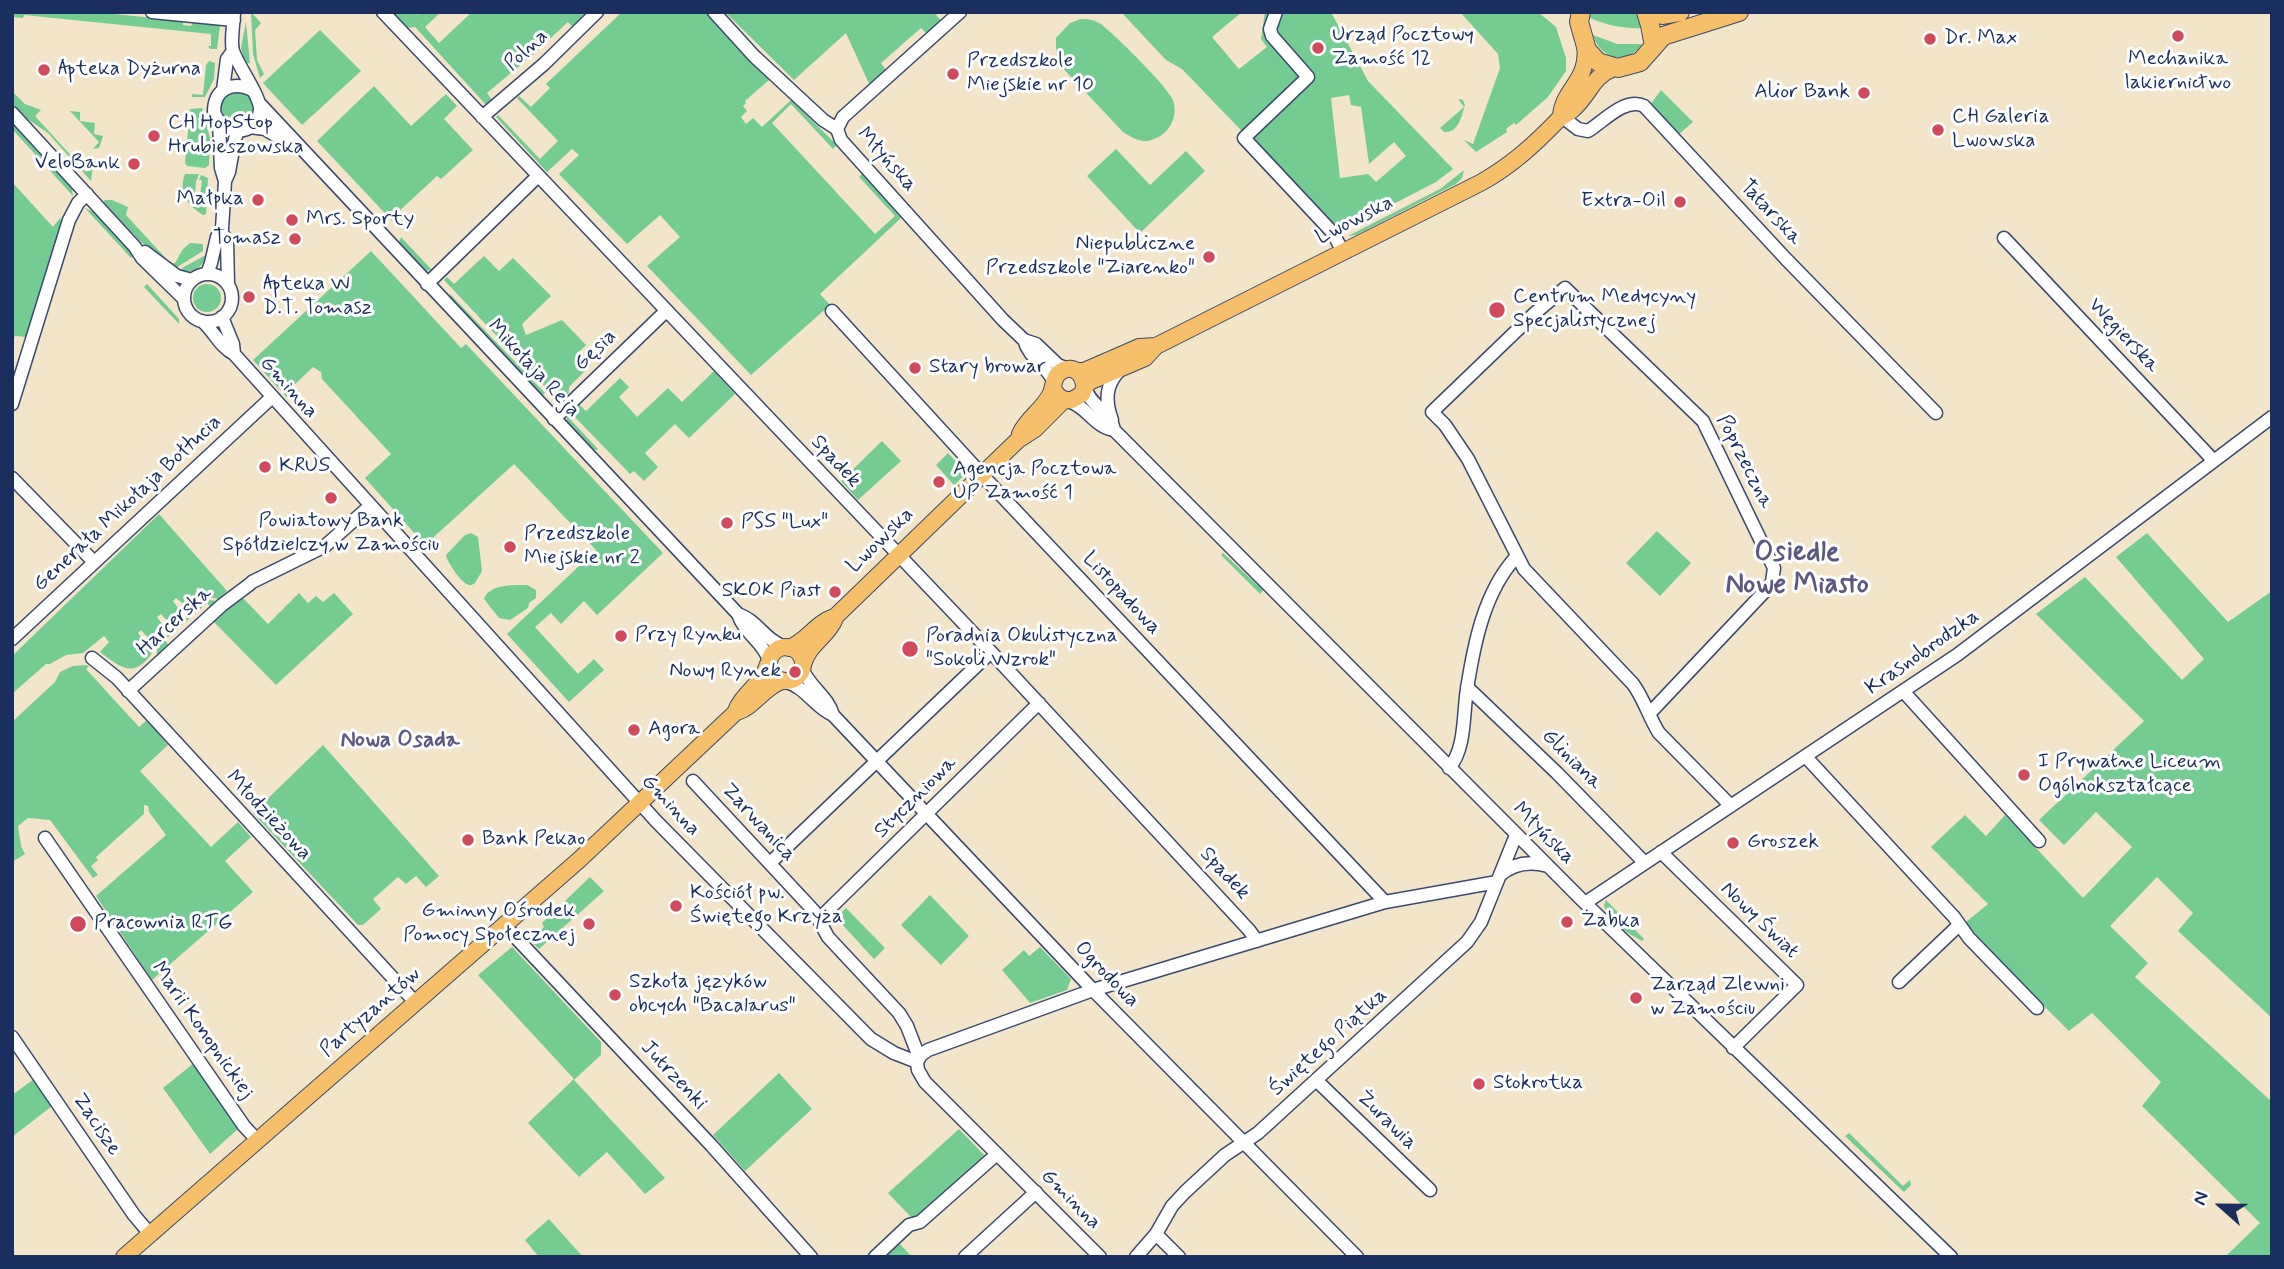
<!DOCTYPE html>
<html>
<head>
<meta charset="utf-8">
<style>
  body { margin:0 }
  #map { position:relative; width:2284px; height:1269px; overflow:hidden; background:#f2e5ca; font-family:Mynerve,sans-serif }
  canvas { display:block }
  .frame { position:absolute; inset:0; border:14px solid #1b2f5e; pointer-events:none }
  .north { position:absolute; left:2186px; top:1171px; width:70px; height:70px; -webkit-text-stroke:5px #fff; paint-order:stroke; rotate:291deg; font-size:19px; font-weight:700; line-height:28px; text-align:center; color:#1b2f5e }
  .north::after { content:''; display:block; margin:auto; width:24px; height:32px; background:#1b2f5e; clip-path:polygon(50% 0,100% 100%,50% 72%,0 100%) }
</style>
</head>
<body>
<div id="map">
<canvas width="2284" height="1269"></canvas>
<div class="frame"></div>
<div class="north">N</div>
</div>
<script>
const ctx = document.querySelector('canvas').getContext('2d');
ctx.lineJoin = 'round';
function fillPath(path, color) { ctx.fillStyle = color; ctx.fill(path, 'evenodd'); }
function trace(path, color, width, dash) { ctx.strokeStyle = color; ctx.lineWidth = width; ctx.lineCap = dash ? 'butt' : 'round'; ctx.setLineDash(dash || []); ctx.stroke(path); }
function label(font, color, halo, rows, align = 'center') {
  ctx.font = font + ' Mynerve,sans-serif'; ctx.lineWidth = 6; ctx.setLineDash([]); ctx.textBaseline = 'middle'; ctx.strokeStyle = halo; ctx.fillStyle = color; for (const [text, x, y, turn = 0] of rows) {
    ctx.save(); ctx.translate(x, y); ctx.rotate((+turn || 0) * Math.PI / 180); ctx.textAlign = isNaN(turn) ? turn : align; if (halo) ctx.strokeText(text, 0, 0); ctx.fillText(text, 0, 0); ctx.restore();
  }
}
const green = new Path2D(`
  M12,12h83l88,9v4l8,1 2,-4 27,4 -3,23h-7l-2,-3h3v-12l-187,-19 -1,3 -11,-1z
  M251,12l10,11 -6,7 2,30 7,14 -4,4 -7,-24z
  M391,12h24l3,3 3,-3h20l-16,15 14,16 33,-31h110l3,4 -11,12 -6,-6 -32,30 -49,41 5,7 -5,6 -72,-79 -9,1z
  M622,12h83l64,68 -24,21 1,2 -3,3 4,5 -6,6 5,7 7,-6 9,9 29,-27 46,45 -4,4 -42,-45 -19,19 103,111 20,-18 -36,-39 3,-3 39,44 -81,76 10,11 -79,70 -104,-109 33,-29 -20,-22 -33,29 -68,-70 20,-19 -7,-6 -25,23 -51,-55 2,-2 42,44 18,-18 -41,-43 2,-2 12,11 19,-19 -4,-4z
  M725,12h214l-3,3 6,6 -15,13 -6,-6 -40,35 5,7 -16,16 -24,-53 -52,47z
  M1121,12h121l-30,25 27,32 28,-22 -6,-8 4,-27h66l37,69 85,88 -17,13 -97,50 -157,-163 -16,-9zM1349,95l2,10 10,2 8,57 25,-22 12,14 -30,26 -8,-8 -28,4 -9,-80z
  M1460,12h78l18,15 10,31v13l-18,26 -32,28 -2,-2 -8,6 1,3 -31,20 -12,-12 9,4 27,-76 -2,-14z
  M1588,12h51l7,16c-21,1 -39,-2 -58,-11z
  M1081,19c8,0 15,1 21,6 12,9 67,63 71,75 6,18 -5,37 -25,41 -9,1 -17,-4 -25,-9l-67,-71v-23l14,-15z
  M246,22l4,41 -6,1 -3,-16z
  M320,30l41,41 -59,54 -39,-42z
  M1593,35l24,9h25c-15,22 -42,15 -49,-9z
  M209,61l6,2 -1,16 -9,18h-13v-3l11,1 3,-30z
  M374,86l37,40 35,-32 11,12 -13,13 29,31 -32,29 -4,-3 -42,39 3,5 -3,4 -78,-83z
  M1661,90l32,32 -16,14 -27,-31z
  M12,91l13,13 16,6 -6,6 51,56 7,-6 -2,15 -43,-48 -22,-15 -14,-15z
  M221 107a16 16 0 1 1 32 0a16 16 0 1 1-32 0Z
  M1458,99l5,1 2,5c-4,12 -6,28 -21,27l-4,-4 24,-21z
  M202,108l8,30 -1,27 -4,3 -18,-2 -2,-3 5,-54z
  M70,111l10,1v9l15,2 -1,11 9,2 -4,12 -6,1 6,-7z
  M12,123l60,66 1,7 -61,-67z
  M1116,149l34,36 36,-34 19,20 -65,62 -53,-57z
  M1464,170l-2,8 -6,6 -100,51 -8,1 92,-47z
  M185,174h14l-3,8 -1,13h5l2,-15h-3l2,-5 7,3 -2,36 -3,1c-16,-10 -25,-23 -18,-41z
  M12,182l41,45 7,-9 2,4 -35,115 -12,-1 -3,7z
  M105,200h7l16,7 -2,8 45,49 4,-1 8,-14 7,-6 13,1v7l-29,18 -35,-29 -36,-38z
  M85,208l8,4 41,43 -3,3z
  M401,237l31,33 -9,1 -25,-26z
  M371,251l90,97 5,-4 197,209 -66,62 -13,-14 -23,23 -10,-11 -16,14 43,47 16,-15 10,11 -35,32 -62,-68 89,-84 -82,-86 -89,81 -60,-67 26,-24 -69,-75 -1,-7 -8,-5 -22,21 5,6 -7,6 -36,-40z
  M206,255c-3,13 -12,18 -26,17l2,-4z
  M484,256l15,15 14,-13 38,38 -29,28 4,11 36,-15 24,25 -7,7 12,13 -22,22 -1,12 -6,6 -118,-125 3,-3 7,7z
  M193 298a14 14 0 1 1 28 0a14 14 0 1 1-28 0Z
  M147,284l32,35v5l-35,-37z
  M450,294l95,99 -4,3 -93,-99z
  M714,371l21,23 -46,44 -14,-14 -30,29 13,14 -14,14 -10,-10 -4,3 -60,-62 9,-8 7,7 34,-33 9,9 -10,10 18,20 31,-29 14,14z
  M567,416l31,33 -1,1 -6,-1 -24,-26z
  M882,441l19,20 -43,39 -17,-19z
  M948,453l19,20 -13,12 -18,-20z
  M159,514l68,77 -8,8 -11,-2 -10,-10 -2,3 5,9 -11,10 -14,-11 -3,3 10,14 -10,9h-3l-9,-10 -4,3 8,11v4l-14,9 -10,-11 -3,3 14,20c-18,26 -31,15 -52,-1l9,-10 -5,-6 -21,17 -17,2 -16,9h-4l-34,30v-38z
  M1657,531l34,32 -31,33 -34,-33z
  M471,533l7,4 4,34 -7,12c-2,1 -4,3 -6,2 -7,-1 -22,-23 -23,-30l19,-20z
  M2147,533l81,89 44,-31v427l-94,-87 15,-18 -36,-36 -47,49 38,37 -13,14 137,125v155h-47l35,-34 -118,-117 19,-24 -69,-69 -23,18 -95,-95 -8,-14 22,-18 -57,-57 34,-32 21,21 19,-21 78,83 49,-51 -36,-35 -32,33 -25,-25 105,-99 -108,-107 49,-37 97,103 22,-21 -88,-102z
  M1223,553l40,37 -3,4 -39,-39z
  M527,585l9,5v8l-7,5 -1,5 -18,12 -11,-2 -15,-19c5,-15 29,-14 43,-14z
  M299,593l9,10 8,-7 7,6 11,-9 19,21 -77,71 -62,-63 28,-25 26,27z
  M207,600l11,1 -6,8 -5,-6 -42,37 4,6 -27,27 -4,1 19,-17v-13z
  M85,665l4,1 -3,3 53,58 8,-7 21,25 -28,26 71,76 27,-25 13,15 -26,24 28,31 -101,88 -56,-84 70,-61 -17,-23 -1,-6 -4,-1v9l-48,43 2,3 -7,6 7,9 -5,3 -43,-58 -22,-2 -10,8 3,20 4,8 -13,8v-140l43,-40 5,-10 13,-6z
  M323,745l116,131 -13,11 -10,-11 -10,8 -8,-7 -25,22 8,10 -18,16h-5l-105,-112z
  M590,877l14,14 -65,58 -13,-13 7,-5 3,3 8,-7 -2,-4z
  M930,895l39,41 -28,29 -40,-40z
  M1606,900l38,39 -2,2c-14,-8 -35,-19 -38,-36z
  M846,908l39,40 -11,11 -36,-39 2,-2 -2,-2z
  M512,947l89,95v13l-27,25 91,98 -20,16 -38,-42 -28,25 -51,-54 46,-44 -96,-104z
  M1040,947l31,32 -4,11 -37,13 -28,-33 22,-20 5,6z
  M194,1063l45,65 -29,26 -47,-66z
  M779,1073l33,36 -67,62 -32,-36z
  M34,1079l18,27 -40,31v-42z
  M959,1129l28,29 -70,61 -6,-2 -23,-24z
  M1849,1133l54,53 7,-6 1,5 -7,7 -59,-56z
  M549,1219l34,38h-44l-14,-17z
  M898,1242l14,15h-31z`);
const minor = new Path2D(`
  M152,12l82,8
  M234,12c0,11 -4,29 -1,39 5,15 28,46 27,59 -3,28 -38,26 -46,2 0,-24 19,-31 38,-22
  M383,12l608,640 258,278 8,11
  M714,12l40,44 69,64 14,9 4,11 162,180 21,20 12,4 22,21 10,4
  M1276,12l-6,17 2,7 36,41 -64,61 89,95 10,19
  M223,90l4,-31 6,-8
  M259,103l479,511c20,7 28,28 48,33
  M12,113l123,134 7,11 42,41
  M1561,116l17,13 10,2c16,-10 37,-34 56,-25l142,153 150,154
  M482,117l62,-53 53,-52
  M219,123l2,45 4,13
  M250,127l15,2 32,19
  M837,129l6,-12 117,-105
  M221,231l6,10 1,44
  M2004,238l210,223
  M145,252l32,24 15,4
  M207,274l4,-11 6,-26 5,-8 3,-48 4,-9 6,-33 3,-8
  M184 298a24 24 0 1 1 48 0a24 24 0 1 1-48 0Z
  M427,284l111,-108
  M832,311l165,180 388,411
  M222,317l11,27 1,10
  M202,321c12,10 18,26 32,33l422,467 215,218 23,14 23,9
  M1024,340c5,18 23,26 30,42
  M1085,387c4,18 26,25 29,43l471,473 366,354
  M1068,401c19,5 26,26 46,29
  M12,404l57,-184 9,-17 9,-9
  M554,419l112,-108
  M1112,420c-7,-19 -7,-35 8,-50
  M12,478l82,84
  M252,582l73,-36 45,-40
  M738,614c6,19 25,28 31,46
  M12,639l259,-241
  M92,658l25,20 298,324
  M802,668c6,18 26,28 31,47
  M786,682c20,5 28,25 47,33l260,275 264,267
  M1467,687l90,86 87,89
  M128,691l94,-86 28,-21
  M1903,691l136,150
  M1649,714l117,-124 6,-8 2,-14 -71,-147 -138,-133 -30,25 -103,99 13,13 23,34 56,110 109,115c11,15 16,33 26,49l72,73
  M1806,757l148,160 15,21 68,70
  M1449,768c17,-19 14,-55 18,-79 7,-45 17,-97 49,-132
  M693,781l121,130 14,26 71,76 8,13 12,31
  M45,838l199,288 13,14
  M1661,852l136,133 -64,63
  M770,863l221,-211
  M1500,875c14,-12 31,-14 48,-9
  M1585,903l372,-248 315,-238
  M819,919l220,-216
  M504,925l207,220 100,112
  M1899,982l59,-56
  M12,1037l122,178 16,19
  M917,1062l4,-7 7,-5 165,-60 292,-88 112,-20
  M917,1062l1,8 7,12 175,175
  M1316,1080l114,110
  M1156,1234l23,23
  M875,1257l34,-32 11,-3 77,-68
  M965,1257l71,-65
  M1136,1257l20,-23 16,-28 13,-14 40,-37 33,-22 209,-191 14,-20 35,-87`);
const major = new Path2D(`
  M1561,116c2,-28 29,-35 24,-71
  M1076,371h8l55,-24 17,-1 14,-7 312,-157c30,-17 53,-38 77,-63 4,-4 9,-5 13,-9 17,-14 20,-34 42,-42
  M1085,387l4,-5 56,-24 11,-12
  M1020,434c7,-16 24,-25 31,-41 3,-7 2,-15 8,-20 16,-13 30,7 23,21l-10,6c-10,1 -17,-4 -19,-14
  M769 664a17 17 0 1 1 34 0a17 17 0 1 1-34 0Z
  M789,648c18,-7 27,-25 45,-31
  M803,665c5,-21 26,-29 33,-49l182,-176 17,-11 29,-29
  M737,712c18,-6 27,-25 45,-31
  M124,1257l455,-397 156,-147c7,-20 28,-29 33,-49`);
const highway = new Path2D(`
  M1581,12l-2,10 8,28 11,12 20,6 22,-6 23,-26 76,-24
  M1646,12l4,13 4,21
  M1650,12l13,3 17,-3`);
const markers = [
  [2178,36,7,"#d1495b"],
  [1930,39,7,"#d1495b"],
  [1318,48,7,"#d1495b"],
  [44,70,7,"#d1495b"],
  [953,74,7,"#d1495b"],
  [1864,93,7,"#d1495b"],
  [1938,130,7,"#d1495b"],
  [154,136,7,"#d1495b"],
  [134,164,7,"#d1495b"],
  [258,200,7,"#d1495b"],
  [1680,202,7,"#d1495b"],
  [292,220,7,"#d1495b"],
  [295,239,7,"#d1495b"],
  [1209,257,7,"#d1495b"],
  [249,297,7,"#d1495b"],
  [1497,310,9,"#d1495b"],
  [915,368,7,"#d1495b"],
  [265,467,7,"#d1495b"],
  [939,482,7,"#d1495b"],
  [331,498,7,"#d1495b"],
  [727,523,7,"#d1495b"],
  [510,547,7,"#d1495b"],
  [835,592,7,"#d1495b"],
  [621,636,7,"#d1495b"],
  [910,649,9,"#d1495b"],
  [795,672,7,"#d1495b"],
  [634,730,7,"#d1495b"],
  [2024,775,7,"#d1495b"],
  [468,840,7,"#d1495b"],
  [1733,843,7,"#d1495b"],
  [676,906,7,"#d1495b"],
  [1567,922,7,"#d1495b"],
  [78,924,9,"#d1495b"],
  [589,924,7,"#d1495b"],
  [615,995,7,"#d1495b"],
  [1636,998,7,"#d1495b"],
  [1479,1084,7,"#d1495b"]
];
const poiNames = [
  ["Urząd Pocztowy",1332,36],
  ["Zamość 12",1332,60],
  ["Dr. Max",1944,39],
  ["Mechanika",2178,60,"center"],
  ["lakiernictwo",2178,84,"center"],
  ["Przedszkole",967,62],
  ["Miejskie nr 10",967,86],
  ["Apteka Dyżurna",58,70],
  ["Alior Bank",1850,93,"right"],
  ["CH Galeria",1952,118],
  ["Lwowska",1952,142],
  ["CH HopStop",168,124],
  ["Hrubieszowska",168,148],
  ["VeloBank",120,164,"right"],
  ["Małpka",244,200,"right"],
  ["Extra-Oil",1666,202,"right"],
  ["Mrs. Sporty",306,220],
  ["Tomasz",281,239,"right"],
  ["Niepubliczne",1195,245,"right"],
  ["Przedszkole \"Ziarenko\"",1195,269,"right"],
  ["Apteka W",263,285],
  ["D.T. Tomasz",263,309],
  ["Centrum Medycyny",1513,298],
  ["Specjalistycznej",1513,322],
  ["Stary browar",929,368],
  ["KRUS",279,467],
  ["Agencja Pocztowa",953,470],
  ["UP Zamość 1",953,494],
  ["Powiatowy Bank",331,522,"center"],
  ["Spółdzielczy w Zamościu",331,546,"center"],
  ["PSS \"Lux\"",741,523],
  ["Przedszkole",524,535],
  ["Miejskie nr 2",524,559],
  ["SKOK Piast",821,592,"right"],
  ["Przy Rynku",635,636],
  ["Poradnia Okulistyczna",926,637],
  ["\"Sokoli Wzrok\"",926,661],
  ["Nowy Rynek",781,672,"right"],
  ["Agora",648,730],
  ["I Prywatne Liceum",2038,763],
  ["Ogólnokształcące",2038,787],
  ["Bank Pekao",482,840],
  ["Groszek",1747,843],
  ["Kościół pw.",690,894],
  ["Świętego Krzyża",690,918],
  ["Gminny Ośrodek",575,912,"right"],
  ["Pomocy Społecznej",575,936,"right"],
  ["Żabka",1581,922],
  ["Pracownia RTG",94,924],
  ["Szkoła języków",629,983],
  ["obcych \"Bacalarus\"",629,1007],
  ["Zarząd Zlewni",1650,986],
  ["w Zamościu",1650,1010],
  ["Stokrotka",1493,1084]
];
const streetNames = [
  ["Polna",527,51,-42],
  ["Młyńska",886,160,48],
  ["Tatarska",1770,213,47],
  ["Lwowska",1355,221,-27],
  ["Węgierska",2123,336,47],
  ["Gęsia",596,351,-44],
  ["Mikołaja Reja",533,369,47],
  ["Gminna",288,388,48],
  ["Spadek",835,462,47],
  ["Poprzeczna",1744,462,63],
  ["Generała Mikołaja Bołtucia",128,504,-43],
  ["Lwowska",881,541,-44],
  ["Listopadowa",1121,594,47],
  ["Harcerska",175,622,-42],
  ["Krasnobrodzka",1923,653,-35],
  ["Gliniana",1571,760,45],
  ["Styczniowa",916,798,-45],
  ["Gminna",670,806,47],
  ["Młodzieżowa",268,816,47],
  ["Zarwanica",758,823,47],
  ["Młyńska",1543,834,45],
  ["Spadek",1224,874,47],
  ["Nowy Świat",1759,921,44],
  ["Ogrodowa",1106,975,46],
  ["Partyzantów",371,1013,-41],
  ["Marii Konopnickiej",202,1031,55],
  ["Świętego Piątka",1329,1043,-42],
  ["Jutrzenki",673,1076,47],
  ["Żurawia",1386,1121,44],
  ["Zacisze",96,1125,56],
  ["Gminna",1070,1200,45]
];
const neighbourhoodNames = [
  ["Nowa Osada",400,741]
];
const districtNames = [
  ["Osiedle",1797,554],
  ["Nowe Miasto",1797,586]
];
fillPath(green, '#75cc92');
trace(minor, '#3b4a6e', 15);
trace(major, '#3b4a6e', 18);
trace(highway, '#3b4a6e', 20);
trace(minor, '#fff', 12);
trace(major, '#f6c06b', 16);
trace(highway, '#f6c06b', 18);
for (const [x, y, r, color] of markers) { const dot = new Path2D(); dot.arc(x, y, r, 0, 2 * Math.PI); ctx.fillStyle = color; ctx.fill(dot); trace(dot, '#fff', 2.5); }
label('21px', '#1b2f5e', '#fff', poiNames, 'left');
label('21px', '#1b2f5e', '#fff', streetNames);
label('bold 23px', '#5c5981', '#fff', neighbourhoodNames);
label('bold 28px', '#5c5981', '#fff', districtNames);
</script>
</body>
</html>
